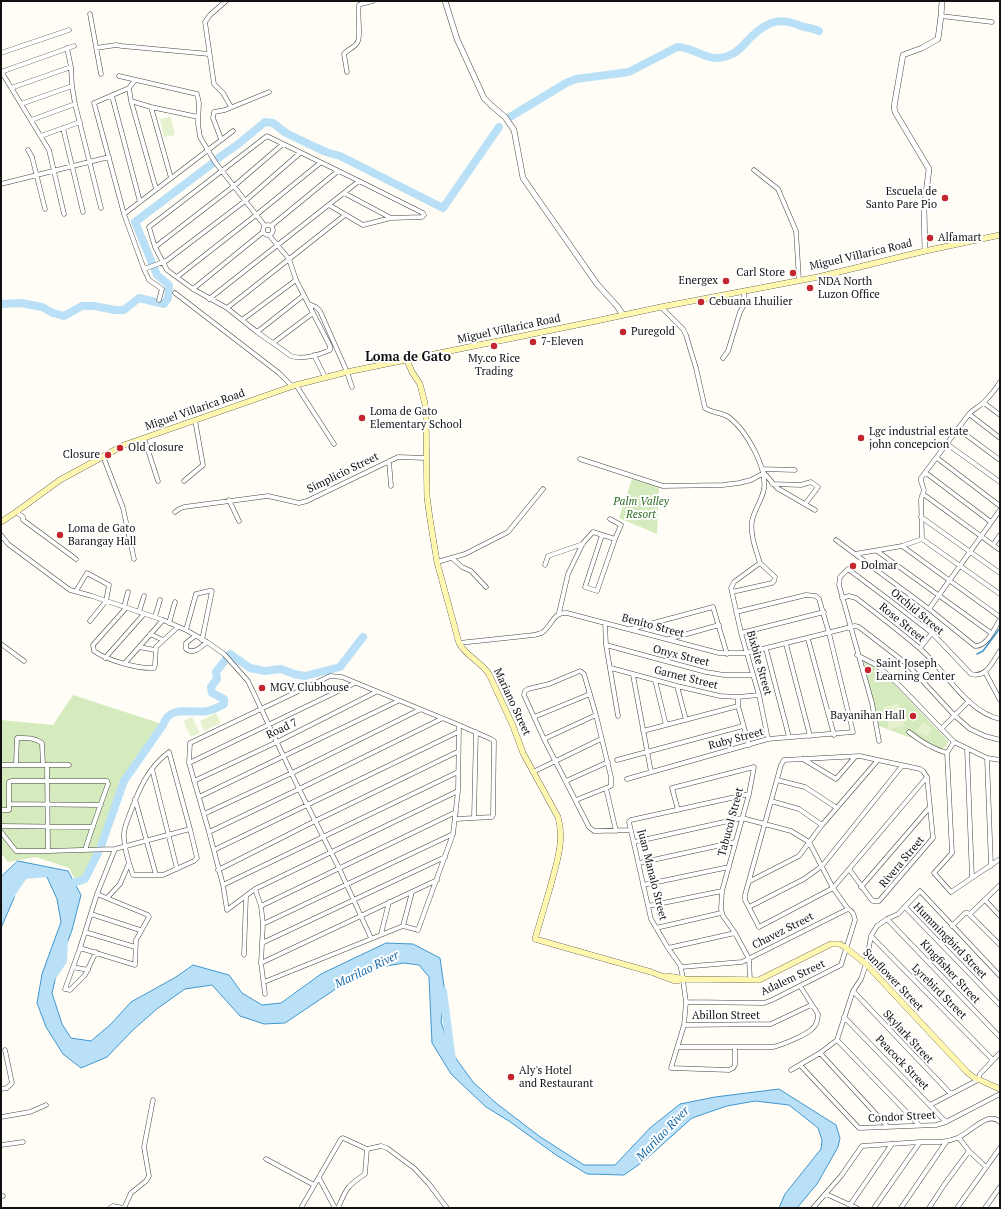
<!DOCTYPE html>
<html>
<head>
<meta charset="utf-8">
<style>
  body { margin:0 }
  #map { position:relative; width:1001px; height:1209px; overflow:hidden; background:#fffdf5; font-family:"PT Serif",serif }
  canvas { display:block }
  .frame { position:absolute; inset:0; border:2px solid #111; pointer-events:none }
</style>
</head>
<body>
<div id="map">
<canvas width="1001" height="1209"></canvas>
<div class="frame"></div>
</div>
<script>
const ctx = document.querySelector('canvas').getContext('2d');
ctx.lineJoin = 'round';
function fillPath(path, color) { ctx.fillStyle = color; ctx.fill(path, 'evenodd'); }
function trace(path, color, width, dash) { ctx.strokeStyle = color; ctx.lineWidth = width; ctx.lineCap = dash ? 'butt' : 'round'; ctx.setLineDash(dash || []); ctx.stroke(path); }
function label(font, color, halo, rows, align = 'center') {
  ctx.font = font + ' "PT Serif",serif'; ctx.lineWidth = 4; ctx.setLineDash([]); ctx.textBaseline = 'middle'; ctx.strokeStyle = halo; ctx.fillStyle = color; for (const [text, x, y, turn = 0] of rows) {
    ctx.save(); ctx.translate(x, y); ctx.rotate((+turn || 0) * Math.PI / 180); ctx.textAlign = isNaN(turn) ? turn : align; if (halo) ctx.strokeText(text, 0, 0); ctx.fillText(text, 0, 0); ctx.restore();
  }
}
const green = new Path2D(`
  M632,479l27,8 -2,47 -38,-16z
  M863,659l13,6 72,76 -1,5 -6,3 -62,-23z
  M73,695l89,29 -38,55 -30,78 -10,20 -10,1 -5,-10 -33,-11 -28,5 -7,-9v-133l52,5z`);
const pitch = new Path2D(`
  M171,117l4,18 -11,2 -4,-18z
  M898,704l7,22 -16,3 -5,-22z
  M216,713l5,10 -17,8 -4,-10z
  M192,717l8,16 -9,4 -8,-16z
  M924,722l9,8 -7,7 -10,-6z`);
const water = new Path2D(`
  M18,861l50,10 13,24 -9,35 -14,37 -6,26 10,31 9,14 20,3 20,-17 20,-22 45,-25 17,-12 36,10 13,18 20,12 19,-2 40,-29 65,-31 27,1 27,14 5,35 -4,29 11,31 21,29 23,21 43,33 45,29h31l35,-37 30,-24 35,-7 64,-8 57,36 4,13 -2,9 -21,37 -20,24h-18l6,-14 36,-45 1,-9 -4,-12 -29,-23 -34,-4 -28,5 -35,12 -48,43 -20,14 -37,-1 -31,-19 -47,-34 -23,-14 -35,-33 -19,-31 -3,-66 -10,-12 -15,-2 -29,5 -29,14 -61,41 -21,1 -24,-8 -28,-31 -27,4 -27,19 -25,22 -26,27 -26,11 -18,-14 -17,-27 -9,-24 5,-29 19,-52 -4,-23 -10,-22 -9,-4 -21,7 -3,18 -13,30v-51z`);
const stream = new Path2D(`
  M977,654l6,-3 17,-23`);
const river = new Path2D(`
  M510,117l56,-34 10,-4 53,-7 48,-25c19,0 32,18 53,8 9,-3 15,-12 21,-18 17,-16 28,-20 50,-11 6,2 12,2 18,5
  M217,159l20,-14 28,-23 8,1 13,10 29,14 11,5 14,4 103,52 56,-81
  M1,304l20,-1 21,4 11,6 11,3 18,-10h12l21,4h9l15,-12 25,6 4,-6 1,-13 -12,-10 -22,-53 78,-59
  M101,846l23,-65 39,-56c7,-21 27,-11 44,-14 6,-1 12,-4 17,-7v-5l-12,-6 -1,-6 6,-8 -1,-7 14,-18 20,14 15,3 16,-2 13,5 11,2 35,-9 23,-30
  M64,886l21,-7 13,-26
  M1,909l23,-34 25,-2
  M52,977l11,-16 1,-19
  M443,991l9,70`);
const minor = new Path2D(`
  M226,1l-16,14 -5,7 9,62 9,9 8,14
  M90,14l11,60
  M941,16l51,6
  M67,48l4,19 1,19 3,18 26,104
  M96,48l20,-3 6,1 87,8
  M1,53l68,-23
  M1,71l48,79 15,64
  M1,72l73,-26
  M347,72l-3,-18c3,-5 12,-6 14,-13 3,-7 -1,-26 1,-36l2,-1 12,-3
  M119,76l78,18 2,9 -1,21 2,13 15,25 50,64
  M135,80l-6,8 -35,15 30,111 20,55 5,11 13,9 -3,11
  M11,88l60,-21
  M129,88l2,13 25,88
  M112,96l28,106
  M131,101l20,6 47,10
  M21,104l51,-18
  M151,107l20,71
  M31,120l44,-16
  M63,128l20,84
  M41,136l39,-14
  M221,139l-8,-21 1,-6 11,-2 44,-18
  M28,150l4,7 13,52
  M754,170l24,19 18,42 3,49
  M1,184l108,-27
  M344,193l47,25
  M124,214l109,-83
  M263 230a5 5 0 1 1 10 0a5 5 0 1 1-10 0Z
  M271,226l67,-55
  M269,235l20,24 7,21 34,66v4c-11,5 -28,10 -39,6l-34,-24 -30,-24 -34,-19 -26,-19 -12,-23 -6,-20 118,-91 92,45 64,32 1,2 -2,2 -31,1 -28,7 -34,-20
  M155,247l79,-61 49,-42
  M144,269l22,-8 79,-60 55,-48
  M177,277l79,-62 64,-52
  M193,289l70,-57
  M175,293l104,80 13,13
  M209,299l150,-118
  M309,304l7,3 4,4 27,61 5,15
  M661,307l22,22 3,6 10,33 9,40c6,5 18,4 25,10 17,14 37,49 34,71 -2,11 -10,21 -12,32 -2,14 4,29 8,42
  M227,308l118,-93
  M242,320l54,-40
  M257,332l47,-37
  M273,343l40,-30
  M314,355l11,22
  M723,358l5,-7 12,-39 4,-7v-14
  M296,385l38,59
  M984,403l16,12
  M969,414l31,24
  M958,429l42,31
  M144,438l14,43
  M947,444l53,38
  M103,456l20,52 11,51
  M937,458l63,48
  M580,459l83,27 60,-1 16,-2 12,-3 13,-7 13,15 38,22
  M389,461l2,25
  M762,469l33,1
  M926,473l65,49
  M184,481l19,-16 -8,-45
  M772,484l29,1 10,-3 7,5 -12,16
  M923,494l77,56
  M229,500l10,21
  M16,512l7,5v3l53,39
  M175,512l4,-3 5,-2 84,-11 31,7 8,-2 91,-44 28,1
  M921,517l79,56
  M1,535l7,9 62,46 22,6 71,24 23,10 21,12 17,12 24,27 51,108 40,79 32,70
  M602,535l-17,52 12,4 18,-52
  M922,539l78,55
  M836,540l93,69 46,37c12,1 19,-18 25,-26
  M993,545l7,-10
  M902,546l98,71
  M877,551l114,82
  M855,554l47,-8 20,-7 -1,-40 3,-9 -3,-9v-3l48,-64c4,-5 10,-7 15,-12 6,-6 12,-13 16,-20
  M452,558l10,9 9,4 15,16
  M437,562l28,-8 43,-22 35,-43
  M545,565l3,-9 35,-12
  M76,591l11,-18 22,12 -3,16 -16,20
  M732,592l40,-9 2,-2 1,-4 -15,-14 -26,19 -3,6 10,45 18,62 9,44
  M842,598l7,-2 7,2c21,16 42,32 62,49 26,21 48,65 82,72
  M124,607l4,-15
  M126,608l-33,37 1,6c12,9 44,18 60,17l1,-3 1,-18 22,-20
  M929,609l71,-99
  M139,612l5,-16
  M559,613l9,-39 15,-31 10,-11 22,7 6,-14 -11,-6
  M155,617l5,-17
  M169,623l6,-21
  M605,623l1,22 12,71
  M631,629l82,-22 14,47
  M186,630l10,-36 13,-3h3l-10,49
  M741,633l83,-21
  M150,634l13,6
  M195,636l-9,7v6c7,6 15,-2 21,-7
  M669,639l50,-14
  M808,639l26,96
  M459,643l75,-8c3,-1 7,-1 9,-3 10,-8 10,-20 24,-19l152,40h27l109,-27 4,1 48,37 47,51 16,14 15,7 15,4
  M1,644l23,17
  M786,644l24,92
  M606,645l100,27 18,3h29
  M139,647l16,3
  M920,648l12,-15
  M766,649l23,88
  M857,655l21,11 22,20 54,56 33,16 13,2
  M105,658l39,-44
  M125,663l38,-43
  M611,668l66,18 43,10 18,1 21,-2
  M985,672l15,28
  M633,675l18,97
  M655,680l11,45
  M677,686l9,34
  M738,697v9l11,39
  M534,717l56,-23
  M941,729l28,-28
  M643,731l95,-25
  M909,732c11,9 24,17 38,21l7,-11
  M544,739l52,-24
  M879,741l-7,-38 -33,-118 1,-8 8,-8 40,30 44,34 39,41c15,5 22,-13 29,-23
  M967,749l5,129
  M169,752l21,77 7,29 -3,3 -31,14h-30c-4,-12 -9,-25 -9,-38 -1,-7 3,-15 5,-21 9,-24 18,-48 40,-64z
  M947,753l5,100 -18,20 17,19 49,-33
  M987,758l4,108
  M803,759l33,20 19,-22
  M617,760l126,-34
  M878,760l-18,-4 -76,4 -3,5 -36,130v5l14,27 74,-39 94,-111
  M189,763l166,-80
  M1,765h68
  M16,765l1,-27c9,0 16,-1 25,5l1,22
  M47,765l1,86 67,-2 75,-20
  M152,769l25,100
  M533,772l68,-33
  M627,779l141,-40 85,-7 -24,-99 -10,-34 -3,-3 -10,-1 -70,17
  M777,780l28,7 32,21
  M194,781l83,-39 99,-50
  M566,781l42,-19
  M606,788l10,43
  M199,797l199,-96
  M135,799l21,76
  M576,800l35,-14v-9l-15,-62 -12,-41 -4,-3 -31,13 -21,5 -3,2 -1,4 20,44 45,88 5,4h4l33,-1
  M771,801l28,8 23,16
  M1,810h8v-6
  M678,810l-6,-22 82,-21 -5,27 -27,97 -1,18 2,7 12,17 14,26 1,21
  M204,814l88,-41 127,-63
  M474,817l2,-85
  M456,819l36,-2 1,-2 1,-74 -3,-2 -32,-14
  M1,826l92,1
  M1,832l15,19h32
  M209,832l90,-43 142,-70
  M634,842l108,-24 49,13 18,11 24,46 15,21
  M85,850c7,-22 15,-44 23,-66l-1,-3h-96l-2,1v22l92,1
  M214,850l244,-118
  M639,863l96,-21
  M218,870l97,-49 142,-69
  M750,881l49,-25 23,-31 56,-65 42,9 3,2 4,6 6,61 -54,63h-6l-2,-2 -22,-30
  M223,885l235,-113
  M643,885l86,-18
  M861,887l69,-80
  M255,889l203,-98
  M97,894l51,21 1,2 -13,23 -1,25 -55,-17 17,-54 18,-45
  M107,898l13,-14 9,-21
  M985,900l15,16
  M261,906l195,-94
  M648,906l74,-15
  M749,907l55,-28 18,-13 80,-100
  M905,907l95,98
  M91,914l49,16
  M970,914l30,-29
  M887,919l113,118
  M263,924l190,-90
  M403,926l9,-34
  M952,926l13,-13h3l32,32
  M656,928l65,-15
  M85,932l50,15
  M381,934l8,-32
  M871,936l122,124
  M262,943l183,-86
  M80,948l-15,41 5,1 15,-15 11,-23
  M668,948l67,-15
  M244,955l2,-59
  M261,963l176,-83
  M73,967l15,3
  M681,967l61,-5 106,-53c5,2 6,6 7,11l-14,45 -69,35 -8,3 -78,-1
  M264,982l139,-56 15,4 35,-96 5,-43 1,-66 -117,-48 -12,-1 -140,67 -1,20 20,69 14,53 4,25 28,-21 6,17 2,18 -2,39 4,31
  M853,991l98,103
  M844,1017l102,105
  M684,1025l87,-1 40,-19
  M837,1040l82,85
  M678,1047h95c9,-2 33,-12 39,-18 5,-4 6,-9 6,-15l-18,-28
  M735,1048v17l-2,3 -4,2 -58,-2 13,-43 2,-23 -4,-29 -2,-8 -12,-17 -17,-29 -22,-97 2,-2 118,-26
  M820,1053l68,74
  M800,1065l59,63 77,-3 10,-3 54,-28
  M791,1070l29,-17 17,-13 16,-49 8,-12 5,-15 5,-28 6,-10 10,-7 11,-5 22,-23 80,85
  M1,1089l6,-1 5,-5 -7,-33
  M930,1105l48,-25 2,-6 20,-21
  M1,1117l29,-5 16,-7
  M959,1138l10,13 17,16
  M1,1145l22,-3
  M266,1159l48,26
  M319,1178l16,30
  M826,1194l31,14
  M1,1196h2
  M850,1205l42,-61
  M110,1208l3,-2 10,2 2,-2 6,-13 15,-12 3,-5 -5,-29 9,-47
  M301,1208l40,-69 2,-1 24,11 14,-3 6,2 27,20 15,16 18,24
  M338,1208c8,-19 9,-22 27,-34l2,-25
  M813,1208l28,-32 21,-30 58,-4
  M874,1208l46,-66c13,0 26,1 37,-4 13,-5 31,-28 43,-16
  M901,1208l45,-66
  M929,1208l15,-23 25,-34
  M957,1208l43,-60
  M985,1208l15,-21`);
const tertiary = new Path2D(`
  M445,1l12,38 27,59 8,8 13,11 9,13 9,48 74,106 20,22 6,9
  M925,251l-1,-41 5,-41 -34,-57 -1,-5 9,-52 19,-7 16,-9 3,-23 1,-15`);
const secondary = new Path2D(`
  M407,360l5,12 8,12 5,20 1,14 1,79 3,22 7,43 22,81c7,13 21,18 30,31l24,52 10,27 35,64c7,24 -2,48 -8,71 -5,17 -10,34 -15,51l116,33 24,9 10,-2
  M1,522l15,-10 44,-32 64,-35 172,-60 51,-13 249,-51 65,-14 157,-30 107,-26 75,-16
  M667,976l18,3 74,1 72,-36h9l6,4 20,16 101,108 6,5 27,12`);
const markers = [
  [945,198,4,"#c4262e"],
  [930,238,4,"#c4262e"],
  [793,273,4,"#c4262e"],
  [726,281,4,"#c4262e"],
  [810,288,4,"#c4262e"],
  [701,302,4,"#c4262e"],
  [623,332,4,"#c4262e"],
  [533,342,4,"#c4262e"],
  [494,346,4,"#c4262e"],
  [362,418,4,"#c4262e"],
  [861,438,4,"#c4262e"],
  [120,448,4,"#c4262e"],
  [108,455,4,"#c4262e"],
  [60,535,4,"#c4262e"],
  [853,566,4,"#c4262e"],
  [868,670,4,"#c4262e"],
  [262,688,4,"#c4262e"],
  [913,716,4,"#c4262e"],
  [511,1077,4,"#c4262e"]
];
const poiNames = [
  ["Escuela de",937,192,"right"],
  ["Santo Pare Pio",937,205,"right"],
  ["Alfamart",938,238],
  ["Carl Store",785,273,"right"],
  ["Energex",718,281,"right"],
  ["NDA North",818,282],
  ["Luzon Office",818,295],
  ["Cebuana Lhuilier",709,302],
  ["Puregold",631,332],
  ["7-Eleven",541,342],
  ["My.co Rice",494,359,"center"],
  ["Trading",494,372,"center"],
  ["Loma de Gato",370,412],
  ["Elementary School",370,425],
  ["Lgc industrial estate",869,432],
  ["john concepcion",869,445],
  ["Old closure",128,448],
  ["Closure",100,455,"right"],
  ["Loma de Gato",68,529],
  ["Barangay Hall",68,542],
  ["Dolmar",861,566],
  ["Saint Joseph",876,664],
  ["Learning Center",876,677],
  ["MGV Clubhouse",270,688],
  ["Bayanihan Hall",905,716,"right"],
  ["Aly's Hotel",519,1071],
  ["and Restaurant",519,1084]
];
const streetNames = [
  ["Miguel Villarica Road",861,255,-13],
  ["Miguel Villarica Road",509,329,-12],
  ["Miguel Villarica Road",195,410,-19],
  ["Simplicio Street",343,473,-26],
  ["Orchid Street",917,612,40],
  ["Rose Street",902,623,39],
  ["Benito Street",653,626,15],
  ["Onyx Street",681,656,14],
  ["Bixbite Street",759,663,74],
  ["Garnet Street",686,678,14],
  ["Mariano Street",512,702,65],
  ["Road 7",282,729,-26],
  ["Ruby Street",736,739,-15],
  ["Tabucol Street",731,822,-75],
  ["Rivera Street",902,862,-50],
  ["Juan Manalo Street",652,875,76],
  ["Chavez Street",783,931,-27],
  ["Hummingbird Street",950,941,46],
  ["Kingfisher Street",950,972,47],
  ["Adalem Street",793,978,-25],
  ["Sunflower Street",893,980,46],
  ["Lyrebird Street",939,992,45],
  ["Abillon Street",726,1016],
  ["Skylark Street",908,1037,47],
  ["Peacock Street",902,1063,46],
  ["Condor Street",902,1117,-3]
];
const parkNames = [
  ["Palm Valley",641,502],
  ["Resort",641,515]
];
const waterNames = [
  ["Marilao River",367,970,-26],
  ["Marilao River",663,1134,-46]
];
const quarterNames = [
  ["Loma de Gato",408,357]
];
fillPath(green, '#d5ebbd');
fillPath(pitch, '#e6f2cf');
fillPath(water, '#b9e0f7');
trace(water, '#3f96cf', 1);
trace(stream, '#3f96cf', 1.5);
trace(river, '#b9e0f7', 8);
trace(minor, '#444', 5);
trace(tertiary, '#444', 6);
trace(secondary, '#333', 6);
trace(minor, '#fff', 4);
trace(tertiary, '#fff', 5);
trace(secondary, '#fff6b0', 5.5);
for (const [x, y, r, color] of markers) { const dot = new Path2D(); dot.arc(x, y, r, 0, 2 * Math.PI); ctx.fillStyle = color; ctx.fill(dot); trace(dot, '#fff', 1.5); }
label('11px', '#111', '#fff', poiNames, 'left');
label('11px', '#111', '#fff', streetNames);
label('italic 11px', '#2f6b1f', '#fff', parkNames);
label('italic 12px', '#1768a6', '#fff', waterNames);
label('bold 13px', '#111', '#fff', quarterNames);
</script>
</body>
</html>
